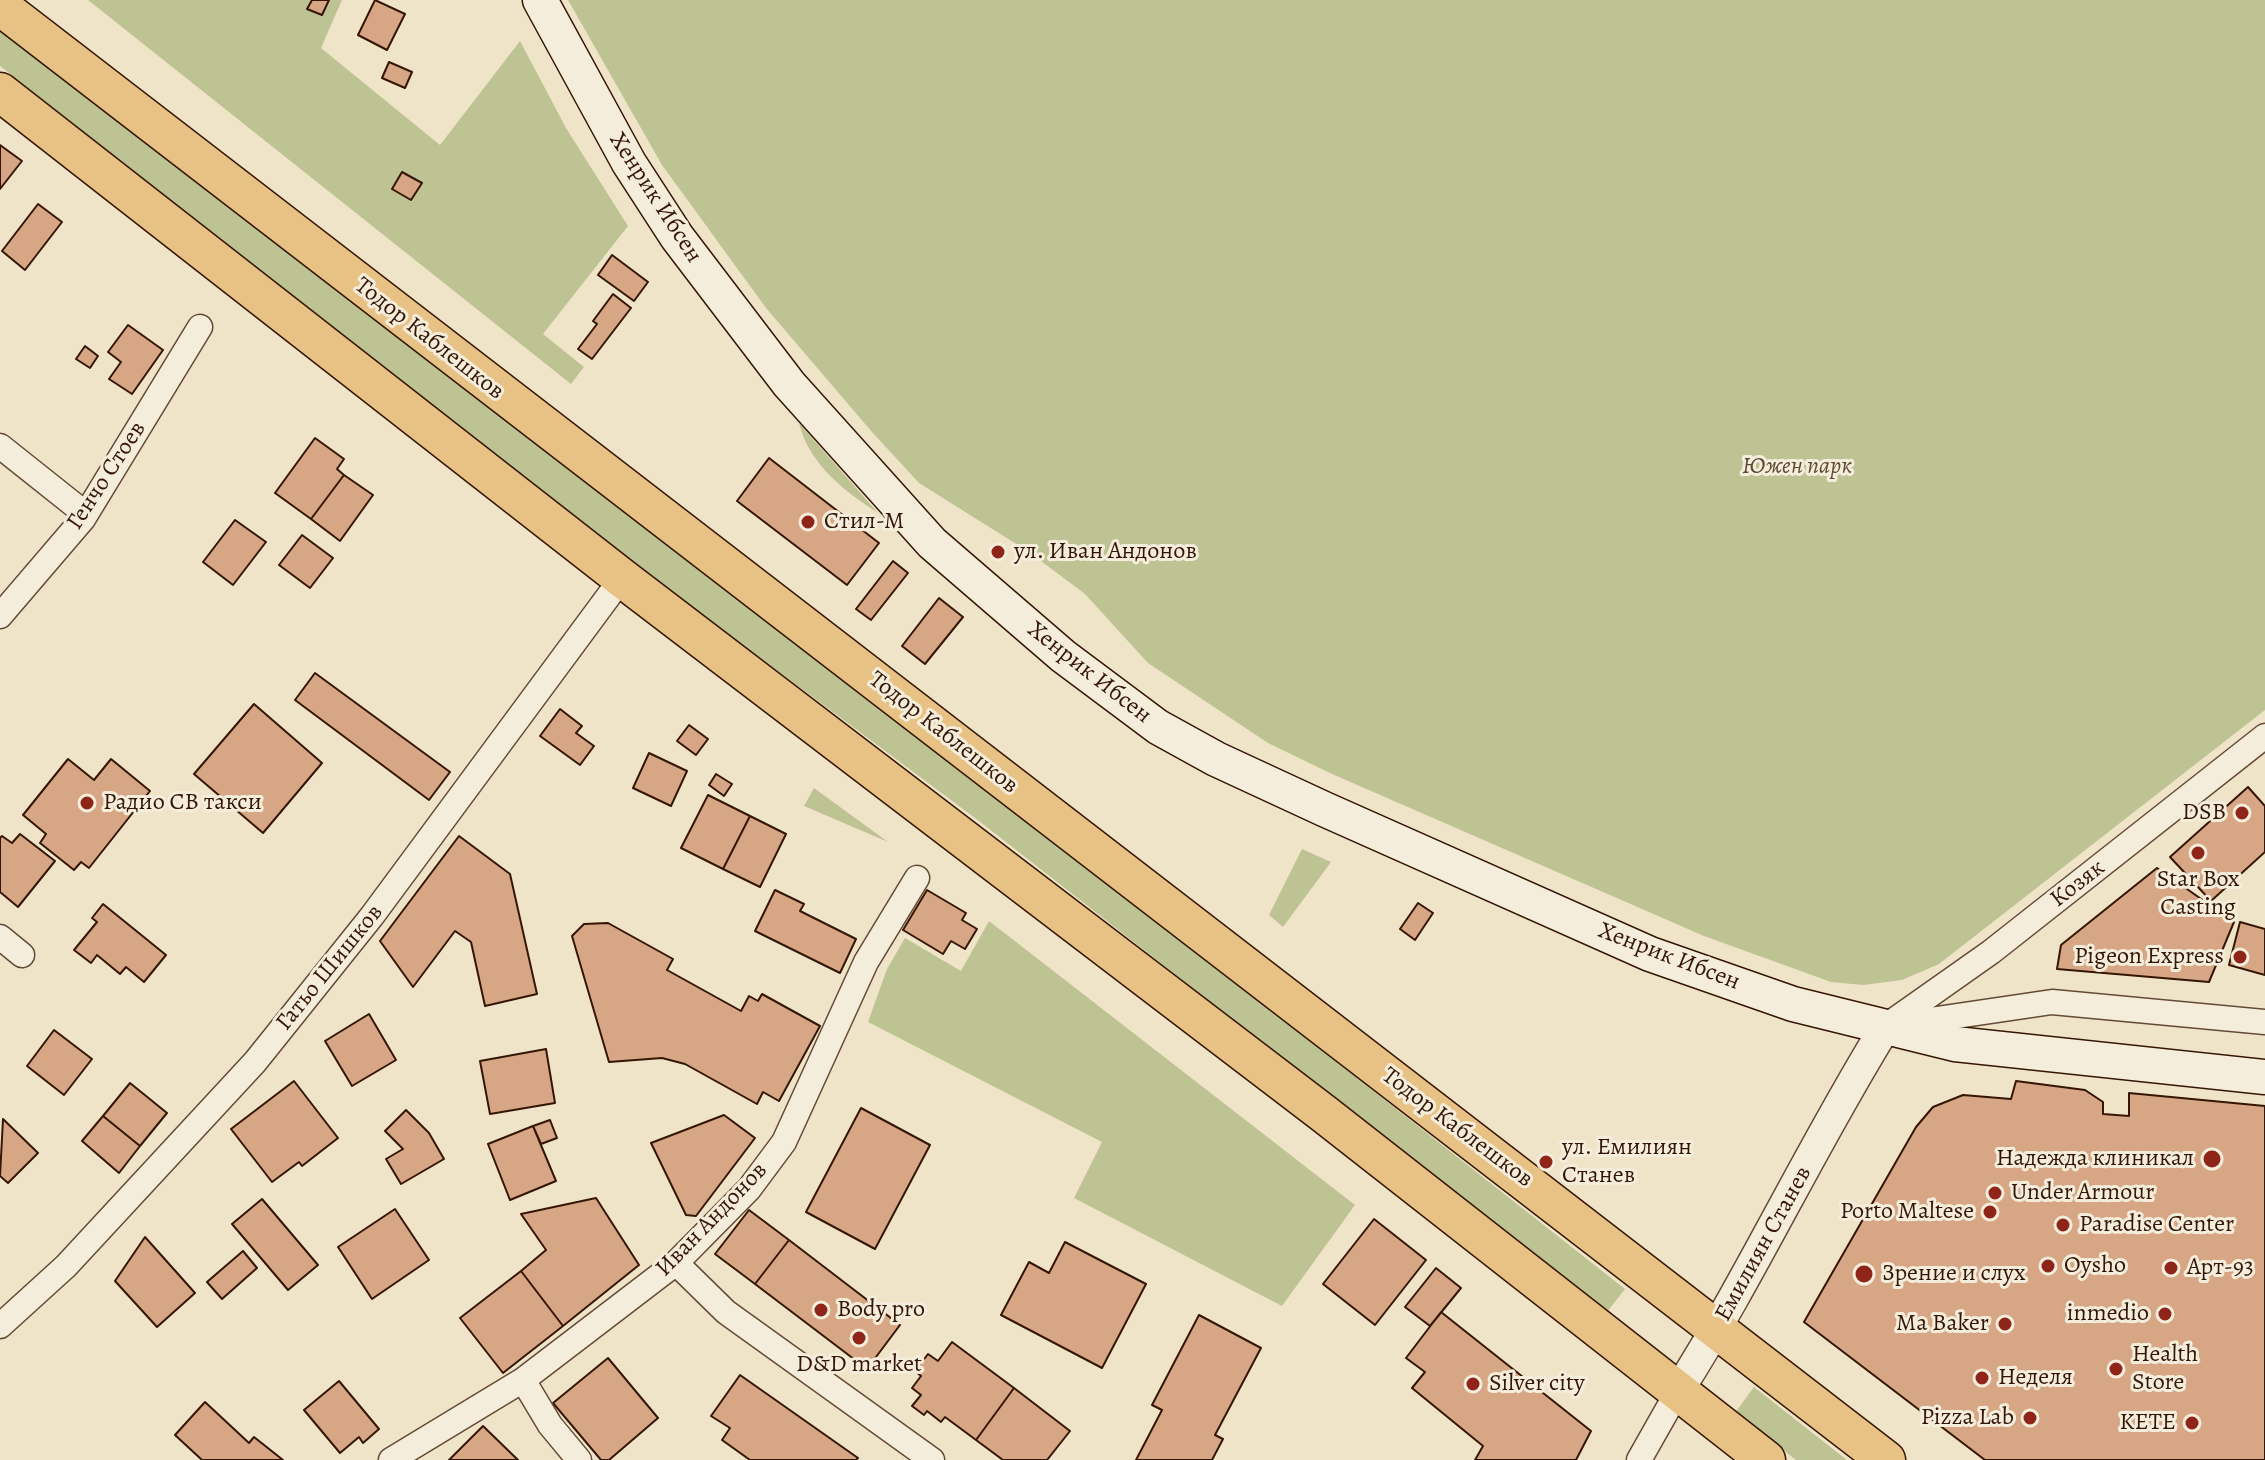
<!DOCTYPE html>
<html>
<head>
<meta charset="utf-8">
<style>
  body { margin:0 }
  canvas { display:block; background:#f0e4c8 }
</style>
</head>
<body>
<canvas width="2265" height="1460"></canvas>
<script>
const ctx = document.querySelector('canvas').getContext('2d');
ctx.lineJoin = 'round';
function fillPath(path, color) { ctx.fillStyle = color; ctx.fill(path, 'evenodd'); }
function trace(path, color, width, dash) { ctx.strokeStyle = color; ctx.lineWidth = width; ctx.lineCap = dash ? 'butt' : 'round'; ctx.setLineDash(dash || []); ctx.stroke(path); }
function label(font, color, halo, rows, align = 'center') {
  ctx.font = font + ' Alegreya,serif'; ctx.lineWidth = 6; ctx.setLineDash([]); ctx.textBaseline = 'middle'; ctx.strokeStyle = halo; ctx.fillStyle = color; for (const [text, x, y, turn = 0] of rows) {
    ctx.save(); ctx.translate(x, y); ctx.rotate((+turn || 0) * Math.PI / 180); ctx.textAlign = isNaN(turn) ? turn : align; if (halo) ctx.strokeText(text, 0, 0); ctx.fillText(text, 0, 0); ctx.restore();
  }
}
const green = new Path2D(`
  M88,0h254l-21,48 119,97 80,-104 46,87 62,98 -85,108 41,33 -13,17z
  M568,0h1697v710l-326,254 -37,16 -39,5 -32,-3 -127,-46 -372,-162 -64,-31 -120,-80 -63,-69 -56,-42 -110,-69 -47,-51 -106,-124 -104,-143z
  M0,25l1019,787 606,477 -18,23 -628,-491 -402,-300 -577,-455z
  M799,423l79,90c-34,-22 -69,-49 -79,-90z
  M814,788l74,54 -84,-36z
  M1302,849l29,13 -48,65 -14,-12z
  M989,921l366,284 -73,101 -208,-108 28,-56 -234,-120 19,-53 18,-31 56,33z
  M1754,1387l93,73h-51l-61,-47z`);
const building = new Path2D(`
  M312,0h17l-7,15 -15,-6z
  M375,0l30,14 -18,36 -29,-15z
  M389,62l23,10 -7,16 -23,-10z
  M0,145l22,16 -22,28z
  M402,172l20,11 -11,17 -19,-11z
  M38,204l24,18 -37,48 -23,-19z
  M612,255l36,27 -14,19 -36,-26z
  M613,294l18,14 -39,51 -14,-10 19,-25 -4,-3z
  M128,325l35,25 -31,44 -23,-15 12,-17 -13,-10z
  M85,346l13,10 -8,12 -14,-9z
  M315,438l29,21 -7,10 7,6 -33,44 -36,-26z
  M769,458l110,85 -32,42 -110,-84z
  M344,475l29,20 -33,46 -29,-22z
  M235,520l31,22 -33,43 -30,-23z
  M302,535l31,23 -23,30 -31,-23z
  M893,561l15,12 -37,47 -15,-11z
  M939,598l24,19 -38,47 -23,-18z
  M315,673l135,99 -21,28 -134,-100z
  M254,704l68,59 -59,70 -69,-59z
  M560,709l22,17 -6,7 18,13 -14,19 -40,-29z
  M689,725l19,14 -12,16 -19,-14z
  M649,753l38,18 -16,35 -38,-18z
  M68,759l26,21 17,-21 39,32 -61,77 -8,-6 -7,8 -34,-27 6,-9 -23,-19z
  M716,774l16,10 -8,12 -15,-11z
  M2248,787l17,19v46l-54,49 -41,-44z
  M708,795l42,21 -27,53 -42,-21z
  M750,816l36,18 -26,53 -37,-18z
  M20,834l35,27 -37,46 -18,-15v-54l2,-2 10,7z
  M459,836l51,38 27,120 -52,12 -14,-64 -16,-11 -42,56 -33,-46z
  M2157,868l77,54 -25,60 -152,-13 4,-24z
  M775,890l29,14 -4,7 56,28 -16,34 -85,-42z
  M927,890l39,23 -4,7 15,9 -12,20 -14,-8 -8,13 -40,-24z
  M1418,903l15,10 -18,27 -15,-11z
  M103,904l63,51 -22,27 -18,-15 -6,7 -23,-19 -6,8 -17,-13 23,-28 -5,-4z
  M2240,922l25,7v46l-36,-10z
  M608,923l65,36 -6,11 74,41 8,-15 9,5 4,-7 58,32 -41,75 -16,-9 -6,12 -72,-40 -23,-6 -53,4 -37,-126 12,-12z
  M369,1014l27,46 -44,26 -27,-45z
  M54,1030l38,29 -28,36 -37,-29z
  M546,1049l9,54 -65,11 -10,-53z
  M294,1081l44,57 -36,28 -3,-4 -27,20 -41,-53z
  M2016,1081l69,9 18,12v12l26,2v-23l136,13v354h-280l-181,-138 112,-195 17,-20 30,-12 48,4z
  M130,1083l37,30 -27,33 -37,-30z
  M861,1108l69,37 -55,104 -69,-37z
  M406,1110l23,23 15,26 -43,25 -15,-25 17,-10 -18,-18z
  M724,1115l31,23 -59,78 -10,-1 -35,-72z
  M103,1116l37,30 -21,27 -37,-32z
  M3,1119l35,34 -30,30 -8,-7z
  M550,1120l7,18 -16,6 -8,-18z
  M533,1126l23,55 -46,19 -22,-56z
  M596,1198l43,67 -76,61 -42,-55 25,-21 -25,-36z
  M262,1199l56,66 -30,25 -56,-66z
  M395,1209l34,51 -57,39 -34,-52z
  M749,1210l40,30 -34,44 -40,-30z
  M1374,1219l52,41 -51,65 -52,-41z
  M145,1237l50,56 -38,34 -42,-46z
  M789,1240l111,85 -33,44 -112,-85z
  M1065,1242l81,42 -44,84 -101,-53 28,-53 20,11z
  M243,1251l14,17 -35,31 -15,-17z
  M1436,1268l25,20 -31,38 -25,-19z
  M521,1271l42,55 -60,47 -43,-55z
  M1441,1312l150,119 -15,29h-101l8,-14 -71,-58 13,-16 -19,-14z
  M1199,1315l62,33 -46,87 8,4 -11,21h-76l26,-50 -10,-5z
  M952,1342l62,46 -38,52 -31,-23 -4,5 -14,-11 -3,4 -12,-9 9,-11 -9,-7 9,-12 -6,-5 13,-17 10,7z
  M608,1358l50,60 -49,42h-8l-48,-57z
  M740,1375l118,83 -2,2h-106l-28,-20 8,-12 -19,-12z
  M339,1381l40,48 -16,14 -4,-6 -19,16 -36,-43z
  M1014,1388l56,43 -23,29h-44l-27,-20z
  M205,1402l44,41 5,-6 29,23h-81l-27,-25z
  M483,1426l35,34h-69z`);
const minor = new Path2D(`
  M0,446l78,62 5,11
  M0,616l83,-97 117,-192
  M0,937l22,18
  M1896,1025l156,-23 213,20
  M1886,1026l105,-74 274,-216
  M676,1263l50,49 206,148
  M0,1326l66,-60 189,-204 117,-146 250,-338
  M523,1380l27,45 29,35
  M391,1460l132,-80 153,-117 73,-74 35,-47 82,-180 51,-84
  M1639,1460l39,-69`);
const tertiary = new Path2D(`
  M1678,1391c75,-118 134,-246 208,-365`);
const secondary = new Path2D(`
  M540,0l89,163 48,74 112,147 143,159 131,113 95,71 58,32 108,50 326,145 143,50 162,40 310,33`);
const primary = new Path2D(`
  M0,6l1886,1454
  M0,92l622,486 701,535 443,347`);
const markers = [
  [808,522,8,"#8f2418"],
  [998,552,8,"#8f2418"],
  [87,803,8,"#8f2418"],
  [2242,813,8,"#8f2418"],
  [2198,853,8,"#8f2418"],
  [2240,957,8,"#8f2418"],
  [2212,1159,10,"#8f2418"],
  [1546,1162,8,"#8f2418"],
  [1995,1193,8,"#8f2418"],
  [1990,1212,8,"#8f2418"],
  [2063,1225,8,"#8f2418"],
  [2048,1266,8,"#8f2418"],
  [2171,1268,8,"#8f2418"],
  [1864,1274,10,"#8f2418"],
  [821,1310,8,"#8f2418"],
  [2165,1314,8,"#8f2418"],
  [2005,1324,8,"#8f2418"],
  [859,1338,8,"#8f2418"],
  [2116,1369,8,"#8f2418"],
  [1982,1378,8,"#8f2418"],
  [1473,1384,8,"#8f2418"],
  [2030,1418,8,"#8f2418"],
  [2192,1423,8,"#8f2418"]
];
const streetNames = [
  ["Хенрик Ибсен",655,198,57],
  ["Тодор Каблешков",429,339,38],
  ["Генчо Стоев",107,476,-57],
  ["Хенрик Ибсен",1089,673,38],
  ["Тодор Каблешков",943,733,38],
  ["Козяк",2078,884,-38],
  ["Хенрик Ибсен",1669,957,21],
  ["Гатьо Шишков",330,968,-51],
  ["Тодор Каблешков",1457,1128,37],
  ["Иван Андонов",712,1220,-46],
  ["Емилиян Станев",1764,1244,-61]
];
const parkNames = [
  ["Южен парк",1797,467]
];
const poiNames = [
  ["Стил-М",824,522],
  ["ул. Иван Андонов",1014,552],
  ["Радио СВ такси",103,803],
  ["DSB",2226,813,"right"],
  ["Star Box",2198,880,"center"],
  ["Casting",2198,908,"center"],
  ["Pigeon Express",2224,957,"right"],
  ["ул. Емилиян",1562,1148],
  ["Станев",1562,1176],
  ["Надежда клиникал",2194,1159,"right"],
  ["Under Armour",2011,1193],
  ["Porto Maltese",1974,1212,"right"],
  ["Paradise Center",2079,1225],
  ["Oysho",2064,1266],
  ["Арт-93",2187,1268],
  ["Зрение и слух",1882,1274],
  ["Body pro",837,1310],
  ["inmedio",2149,1314,"right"],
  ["Ma Baker",1989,1324,"right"],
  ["Health",2132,1355],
  ["Store",2132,1383],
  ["D&D market",859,1365,"center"],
  ["Неделя",1998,1378],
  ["Silver city",1489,1384],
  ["Pizza Lab",2014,1418,"right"],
  ["KETE",2176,1423,"right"]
];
fillPath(green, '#bec393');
fillPath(building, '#d6a685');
trace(building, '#351605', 2);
trace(minor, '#644a36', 27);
trace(tertiary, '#644a36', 33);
trace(secondary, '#351605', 37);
trace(primary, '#351605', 41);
trace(minor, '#f5eddb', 24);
trace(tertiary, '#f5eddb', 30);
trace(secondary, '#f5eddb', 34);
trace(primary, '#e8c284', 38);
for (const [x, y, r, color] of markers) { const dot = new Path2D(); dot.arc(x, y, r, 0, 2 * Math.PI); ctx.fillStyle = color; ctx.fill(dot); trace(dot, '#f5eddb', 3); }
label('24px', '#351605', '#f5eddb', streetNames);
label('italic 24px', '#5e4a30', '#f5eddb', parkNames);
label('24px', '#351605', '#f5eddb', poiNames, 'left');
</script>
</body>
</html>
